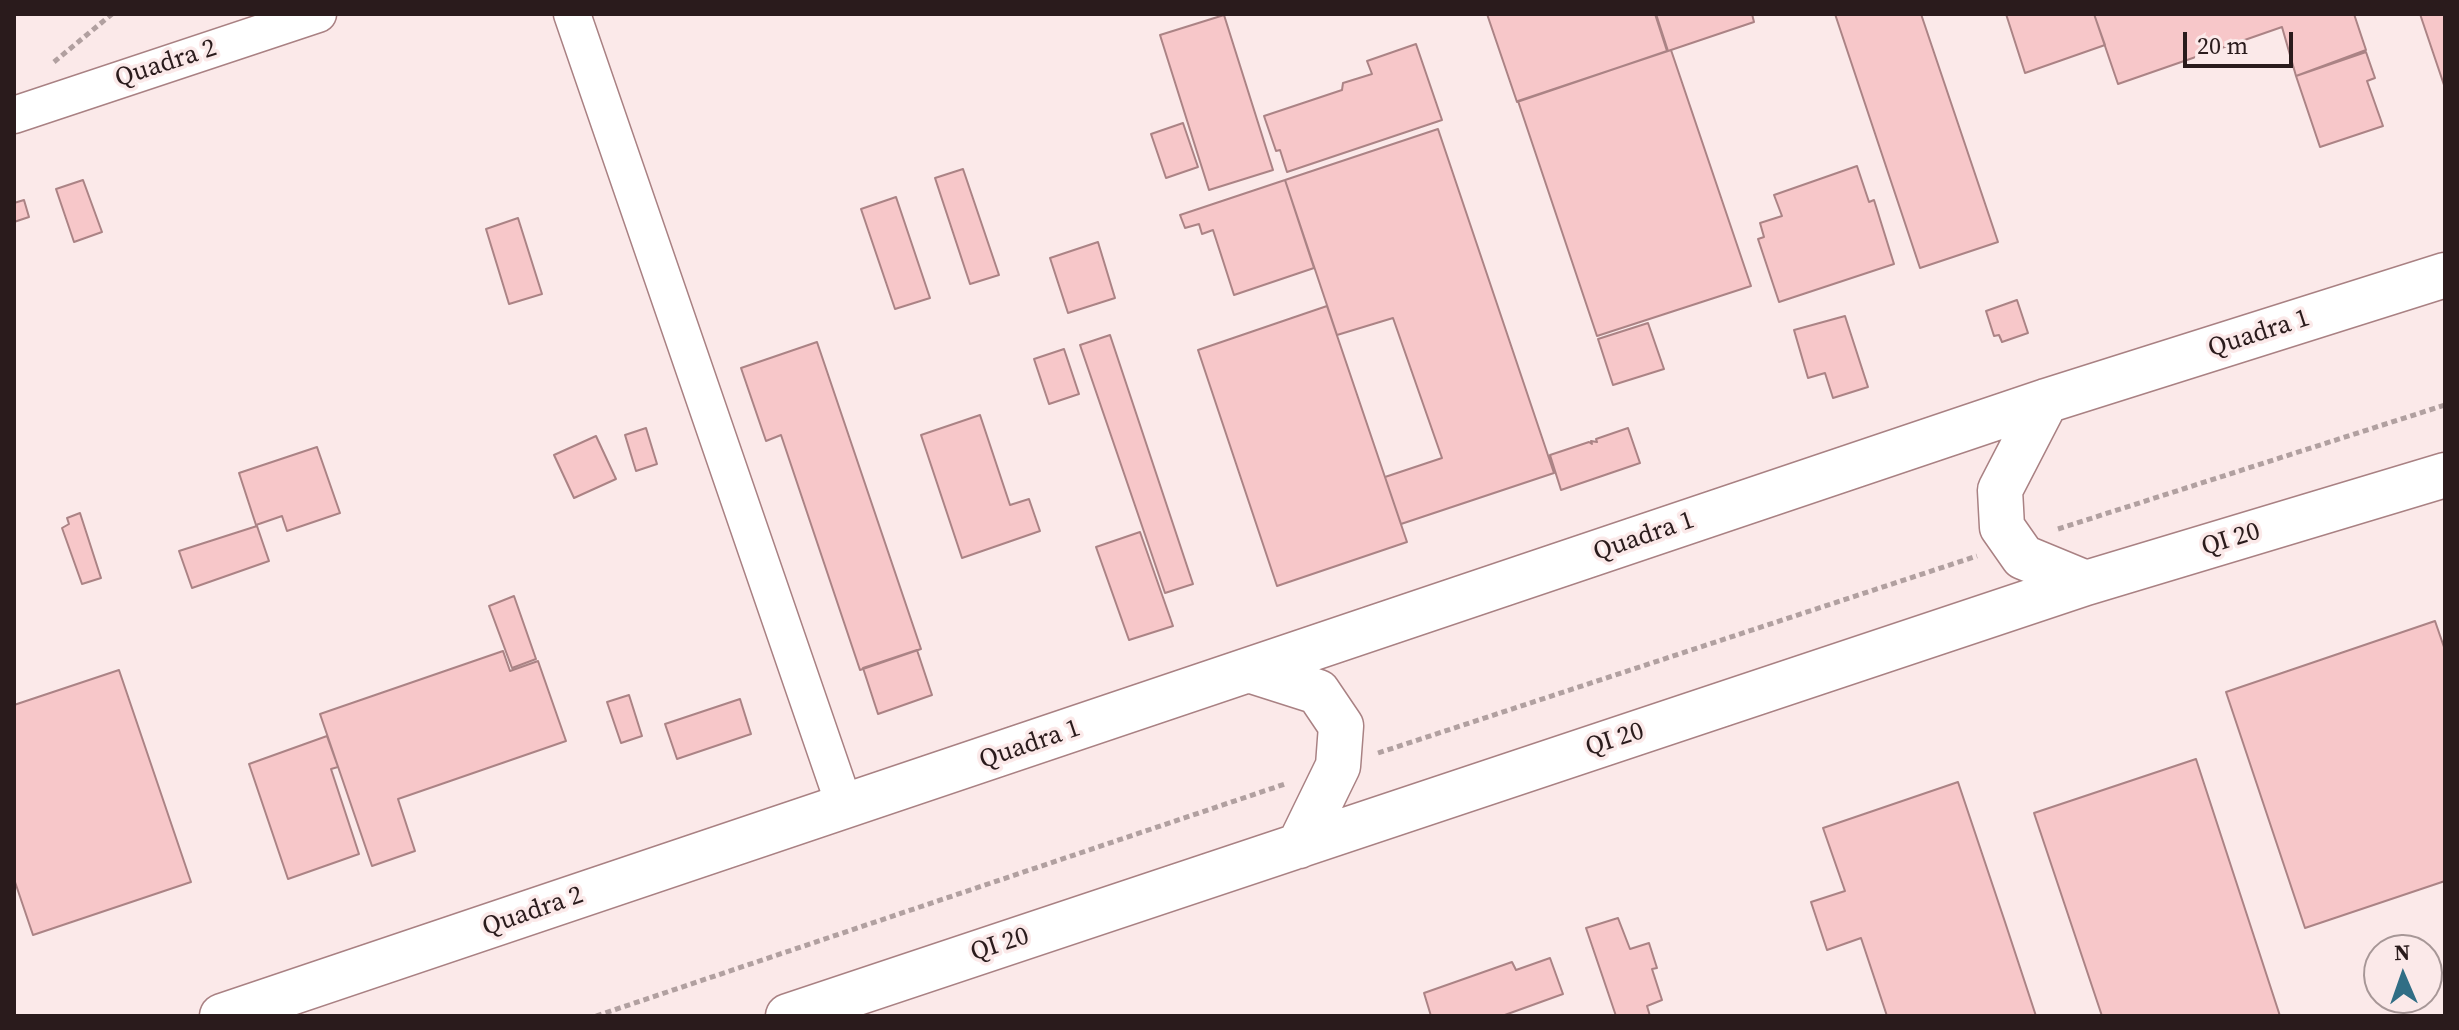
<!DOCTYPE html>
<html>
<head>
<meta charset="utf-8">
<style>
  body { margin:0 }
  #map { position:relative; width:2459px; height:1030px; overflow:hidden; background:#fbe9e9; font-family:"Source Serif 4",serif }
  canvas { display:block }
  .frame { position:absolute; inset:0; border:16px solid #2a1b1c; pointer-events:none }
  .north { position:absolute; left:2363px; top:934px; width:80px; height:80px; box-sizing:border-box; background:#fbe9e9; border:2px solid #a79797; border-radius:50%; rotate:358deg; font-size:22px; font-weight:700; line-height:32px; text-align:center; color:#2a1b1c }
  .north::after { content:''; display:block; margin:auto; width:28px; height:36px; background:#316e85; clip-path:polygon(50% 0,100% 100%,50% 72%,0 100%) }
  .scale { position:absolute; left:2183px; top:32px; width:110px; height:36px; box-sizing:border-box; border:4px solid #2a1b1c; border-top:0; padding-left:10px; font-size:24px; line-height:28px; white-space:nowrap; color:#2a1b1c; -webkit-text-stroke:6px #fbe9e9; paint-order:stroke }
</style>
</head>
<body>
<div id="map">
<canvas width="2459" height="1030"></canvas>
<div class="frame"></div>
<div class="north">N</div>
<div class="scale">20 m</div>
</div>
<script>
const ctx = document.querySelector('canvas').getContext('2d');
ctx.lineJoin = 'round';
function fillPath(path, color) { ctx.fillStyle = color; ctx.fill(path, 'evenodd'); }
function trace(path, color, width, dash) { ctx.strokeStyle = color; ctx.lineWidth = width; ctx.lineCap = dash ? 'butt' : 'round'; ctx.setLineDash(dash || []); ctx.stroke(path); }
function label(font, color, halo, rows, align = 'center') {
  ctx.font = font + ' "Source Serif 4",serif'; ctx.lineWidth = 7; ctx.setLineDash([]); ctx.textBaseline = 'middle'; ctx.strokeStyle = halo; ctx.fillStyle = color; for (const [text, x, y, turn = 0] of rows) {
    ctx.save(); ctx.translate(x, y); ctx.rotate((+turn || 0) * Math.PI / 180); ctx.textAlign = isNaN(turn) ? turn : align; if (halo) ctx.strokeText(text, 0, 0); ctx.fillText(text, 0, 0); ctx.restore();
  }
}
const building = new Path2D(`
  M1487,14h168l12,37 -150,51z
  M1656,14h96l2,8 -86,29z
  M1835,14h86l77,228 -78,26z
  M2006,14h88l11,31 -80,28z
  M2094,14h260l12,36 -70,26 -14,-49 -164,57z
  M2420,14h25v74z
  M1224,15l49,155 -64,20 -49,-155z
  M1416,44l26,76 -155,52 -7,-22 -4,1 -12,-35 78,-26 1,-7 29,-9 -5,-13z
  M1671,50l80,236 -154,50 -79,-235z
  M2366,52l9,26 -8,3 16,45 -63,21 -24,-71z
  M1183,123l15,44 -32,11 -15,-44z
  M1438,129l116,344 -153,51 -16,-47 57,-19 -49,-140 -56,17 -52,-155z
  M1857,166l12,36 5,-2 20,64 -115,38 -21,-63 6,-2 -4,-14 22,-7 -8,-21z
  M963,169l36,106 -29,9 -35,-106z
  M83,180l19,52 -28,10 -18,-53z
  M1285,180l29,88 -80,27 -21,-65 -11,4 -3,-10 -14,4 -5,-13z
  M896,197l34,101 -35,11 -34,-100z
  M24,200l5,17 -15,5v-19z
  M518,218l24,76 -33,10 -23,-75z
  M1098,242l17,56 -47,15 -18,-55z
  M2017,300l11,33 -26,9 -3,-7 -5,1 -8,-25z
  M1327,306l80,236 -130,44 -79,-236z
  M1845,316l23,71 -35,11 -8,-25 -17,5 -14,-48z
  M1648,323l16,46 -51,16 -15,-46z
  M1110,335l83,249 -28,9 -85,-248z
  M817,342l104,307 -61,21 -79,-235 -15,6 -25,-73z
  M1064,349l15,45 -30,10 -15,-45z
  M980,415l30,90 19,-6 11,32 -78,27 -41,-123z
  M646,428l11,36 -21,7 -11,-36z
  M1628,428l12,35 -79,27 -11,-35 39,-13 3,2 -1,-3 6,1 -1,-3z
  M596,436l20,43 -42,19 -20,-43z
  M317,447l23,66 -53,18 -5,-15 -26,9 -17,-52z
  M80,513l21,65 -19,6 -20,-56 7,-4 -2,-6z
  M257,526l12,35 -77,27 -13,-37z
  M1140,532l33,94 -44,14 -33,-93z
  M514,596l22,63 -24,9 -23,-62z
  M2435,621l10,29v231l-140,47 -79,-236z
  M917,650l15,45 -54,19 -15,-46z
  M503,651l7,20 28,-10 28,80 -168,58 17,52 -43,15 -52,-152z
  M119,670l72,212 -158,53 -19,-56v-174z
  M629,695l13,41 -21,7 -14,-41z
  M740,699l11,35 -74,25 -12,-35z
  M327,736l11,31 -7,2 28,85 -71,25 -39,-115z
  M2196,759l84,257h-178l-68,-203z
  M1958,782l47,140 31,94h-149l-26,-78 -34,12 -16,-48 34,-11 -22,-63z
  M1618,918l12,31 19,-6 8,25 -5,1 10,31 -15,6 3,10h-34l-30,-88z
  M1550,958l13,36 -61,22h-71l-7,-23 88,-31 4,8z`);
const path = new Path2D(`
  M54,62l58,-48
  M2058,529l387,-124
  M1378,753l599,-197
  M596,1016l689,-232`);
const minor = new Path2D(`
  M572,14l273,793
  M14,115l304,-101`);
const tertiary = new Path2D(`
  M2046,401l-46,89 2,37 21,30 63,26
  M1249,670l69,22 23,34 -3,40 -39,80
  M222,1016l1824,-615 399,-126
  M788,1016l1298,-433 359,-108`);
const streetNames = [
  ["Quadra 2",166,64,-18],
  ["Quadra 1",2259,334,-18],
  ["Quadra 1",1644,537,-19],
  ["QI 20",2231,540,-17],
  ["QI 20",1615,740,-18],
  ["Quadra 1",1030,745,-19],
  ["Quadra 2",533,912,-19],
  ["QI 20",1000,945,-18]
];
fillPath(building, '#f7c7c9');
trace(building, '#ab8385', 2);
trace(minor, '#a98183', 39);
trace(tertiary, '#a98183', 47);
trace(path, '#b1a0a0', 5, [6, 4]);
trace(minor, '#fff', 36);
trace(tertiary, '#fff', 44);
label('26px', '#2a1b1c', '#fbe9e9', streetNames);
</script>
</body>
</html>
